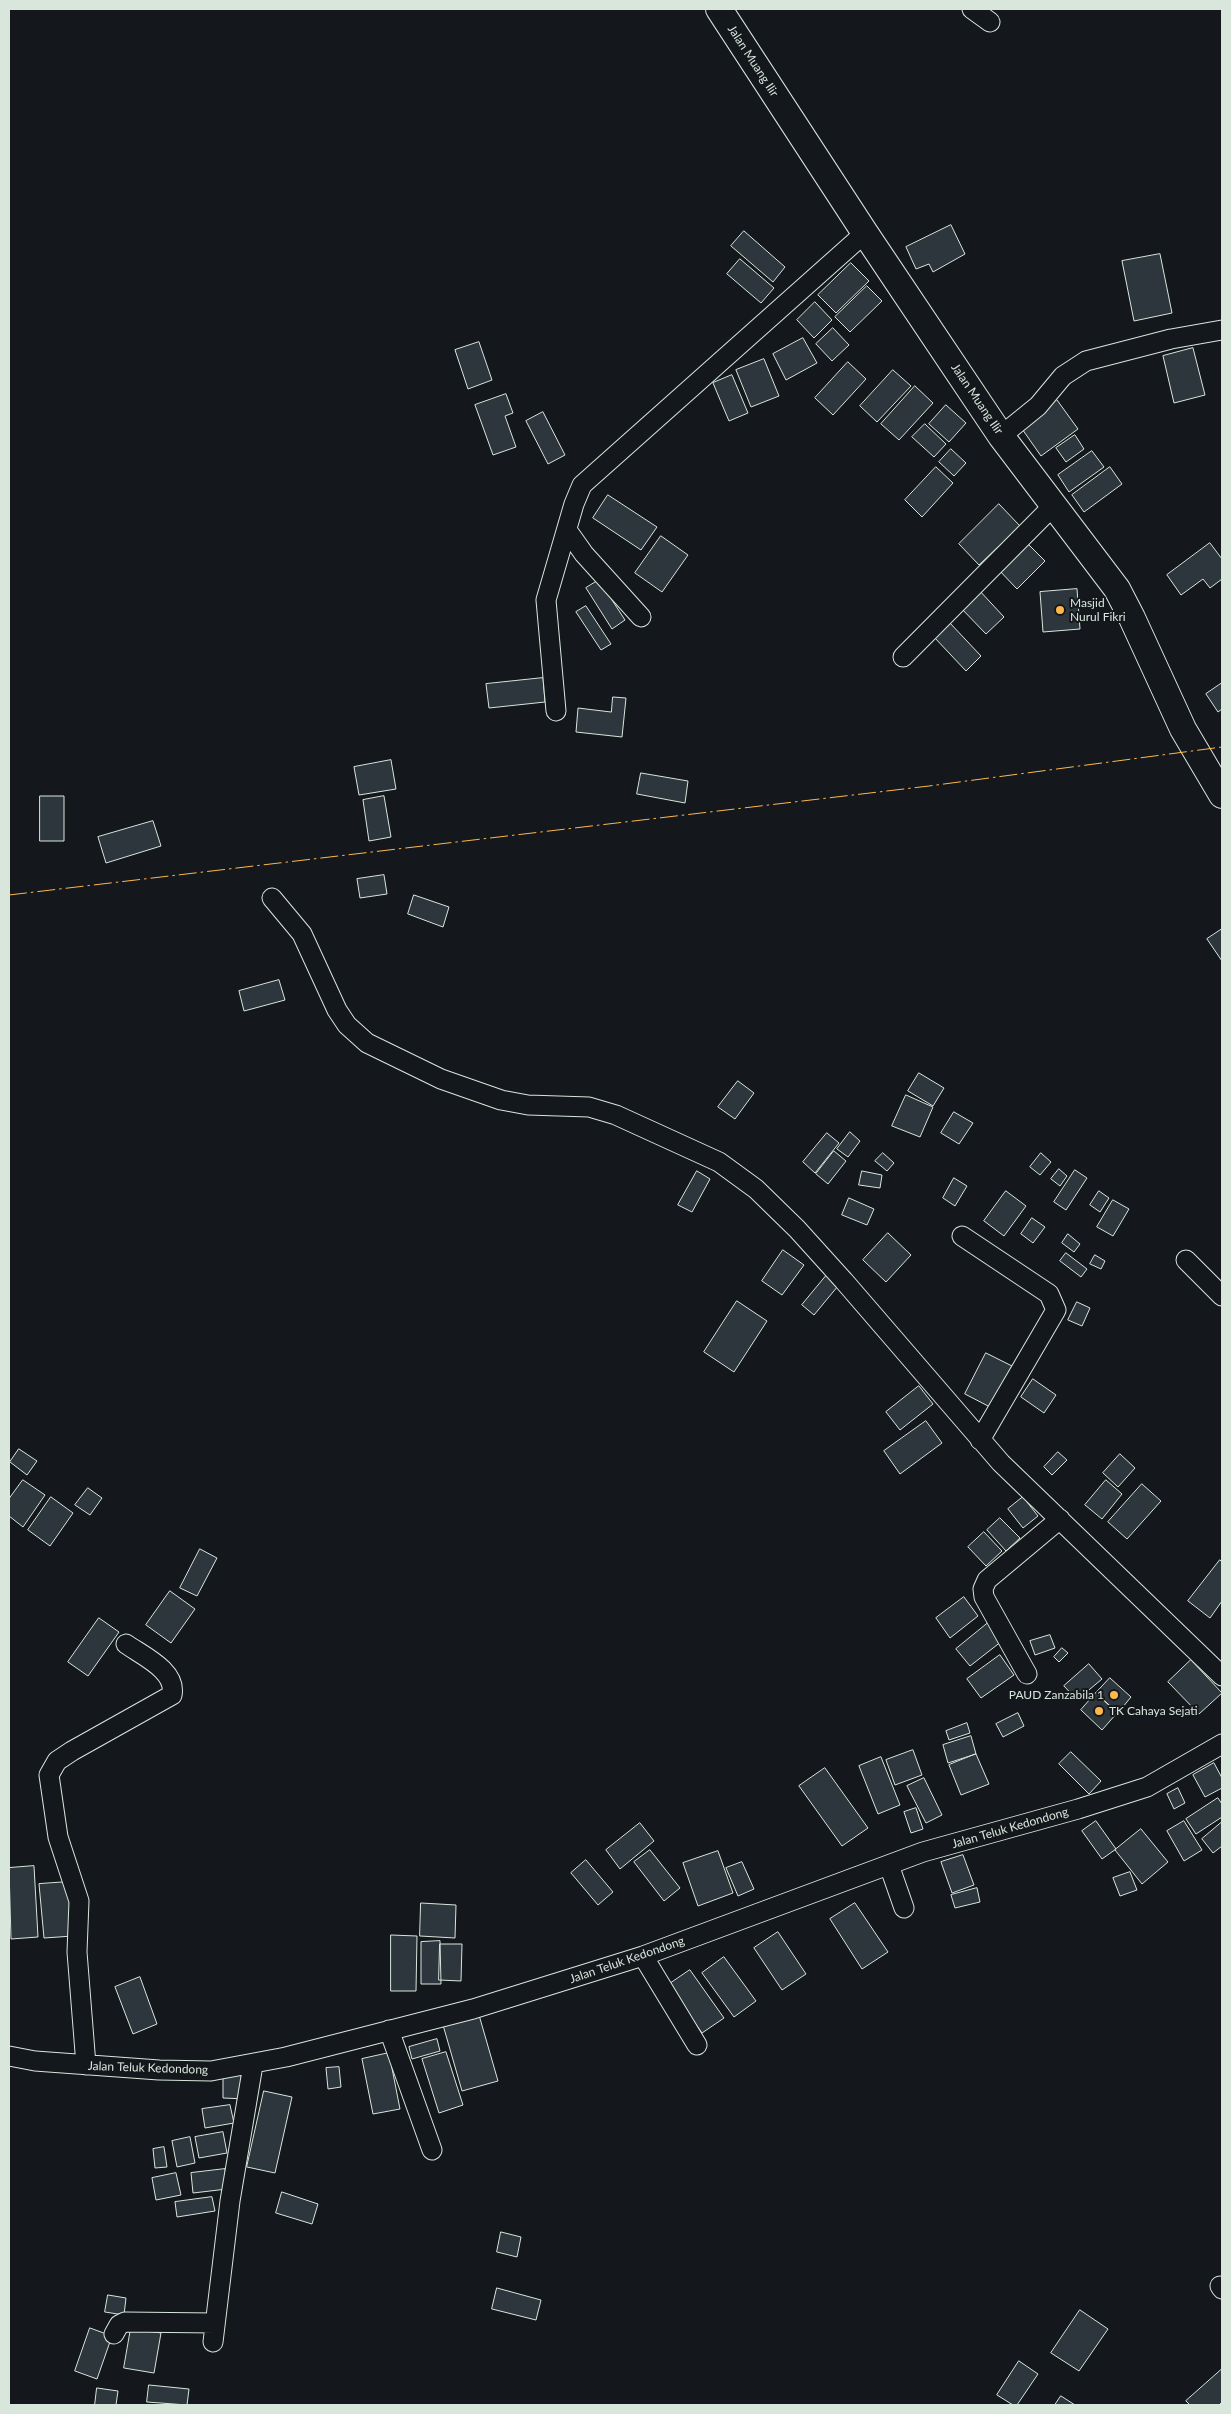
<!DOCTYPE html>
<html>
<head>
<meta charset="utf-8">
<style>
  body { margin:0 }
  #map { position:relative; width:1231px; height:2414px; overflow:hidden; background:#14181c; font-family:Lato,sans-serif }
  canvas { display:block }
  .frame { position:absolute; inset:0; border:10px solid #d8e6dc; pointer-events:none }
</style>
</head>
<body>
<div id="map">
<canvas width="1231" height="2414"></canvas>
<div class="frame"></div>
</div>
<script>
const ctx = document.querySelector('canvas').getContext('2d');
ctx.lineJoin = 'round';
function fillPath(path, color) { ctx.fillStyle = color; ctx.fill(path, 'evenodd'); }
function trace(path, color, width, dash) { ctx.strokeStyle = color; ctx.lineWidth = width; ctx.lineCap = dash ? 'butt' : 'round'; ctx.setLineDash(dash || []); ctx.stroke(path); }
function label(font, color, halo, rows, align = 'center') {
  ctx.font = font + ' Lato,sans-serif'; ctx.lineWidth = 4; ctx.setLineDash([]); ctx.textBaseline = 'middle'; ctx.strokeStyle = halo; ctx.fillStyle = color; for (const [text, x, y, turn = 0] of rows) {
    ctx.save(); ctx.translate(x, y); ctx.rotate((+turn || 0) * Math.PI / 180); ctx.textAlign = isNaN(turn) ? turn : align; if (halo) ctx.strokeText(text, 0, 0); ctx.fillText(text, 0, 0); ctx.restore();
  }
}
const building = new Path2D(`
  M951,225l14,29 -32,18 -4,-8 -13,5 -10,-22z
  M744,231l41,36 -12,15 -42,-36z
  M1160,254l12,59 -38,8 -12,-60z
  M740,259l34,29 -13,15 -34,-29z
  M851,263l18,18 -33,32 -18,-18z
  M867,286l15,15 -32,31 -15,-15z
  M815,302l17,18 -18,18 -17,-18z
  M833,328l16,17 -17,16 -16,-17z
  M803,338l14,25 -31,17 -13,-26z
  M479,342l13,38 -24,9 -13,-39z
  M1193,348l12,47 -31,8 -11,-47z
  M764,359l15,37 -28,11 -15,-37z
  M848,362l18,17 -33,36 -18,-17z
  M893,370l18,16 -34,36 -17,-16z
  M732,375l16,38 -19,8 -16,-38z
  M915,386l18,17 -34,37 -18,-16z
  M506,394l7,19 -8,3 11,31 -23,8 -18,-50z
  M1057,400l21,29 -37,27 -21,-30z
  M946,405l20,18 -17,19 -20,-18z
  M543,412l22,43 -17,9 -22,-43z
  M925,424l21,20 -12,13 -22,-20z
  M1075,435l9,14 -18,13 -10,-14z
  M951,449l15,14 -12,13 -15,-14z
  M1092,451l12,16 -35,25 -11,-17z
  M936,467l17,16 -31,34 -17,-17z
  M1110,467l12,17 -38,28 -12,-17z
  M608,495l49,32 -16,23 -48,-32z
  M999,504l21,22 -41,39 -20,-21z
  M661,536l27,19 -26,37 -27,-19z
  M1025,541l20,20 -28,28 -20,-21z
  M1210,543l12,16v20l-12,9 -7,-9 -22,16 -14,-20z
  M599,580l26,40 -13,9 -26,-41z
  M978,589l26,28 -18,17 -26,-27z
  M1077,589l3,40 -37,3 -3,-40z
  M586,606l25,38 -10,6 -25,-38z
  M949,622l32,34 -15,15 -32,-34z
  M543,678l2,24 -56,6 -3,-24z
  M1222,683v26l-4,3 -12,-18z
  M613,697l13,1 -4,39 -46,-5 2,-24 33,4z
  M391,760l5,29 -37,6 -5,-28z
  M641,773l47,8 -3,22 -48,-9z
  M40,796h24v45h-24z
  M384,796l7,41 -22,4 -6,-41z
  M153,821l8,25 -55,17 -8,-26z
  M384,875l3,19 -27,4 -3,-19z
  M414,895l35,12 -6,20 -35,-13z
  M1222,929v32l-15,-22z
  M279,980l6,20 -41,11 -5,-20z
  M919,1073l25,15 -11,18 -25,-15z
  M738,1081l16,12 -19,26 -17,-12z
  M906,1095l27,12 -13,30 -28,-11z
  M954,1112l19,11 -14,21 -18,-11z
  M850,1132l10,9 -12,16 -11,-8z
  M827,1133l12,10 -24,30 -12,-11z
  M834,1151l12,10 -18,23 -12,-10z
  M883,1153l11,10 -7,8 -12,-10z
  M1041,1153l10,9 -11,13 -10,-8z
  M1059,1169l8,7 -7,10 -9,-7z
  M1075,1170l12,8 -21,32 -12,-8z
  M697,1171l13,8 -18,33 -14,-7z
  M862,1171l20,4 -2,13 -21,-3z
  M954,1178l13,8 -12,20 -12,-8z
  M1006,1191l20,15 -22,30 -20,-15z
  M1099,1191l10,7 -9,14 -10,-7z
  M849,1198l25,11 -7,16 -25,-10z
  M1113,1200l16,9 -16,27 -16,-9z
  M1032,1218l13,9 -12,16 -12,-9z
  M888,1233l23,22 -25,27 -23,-22z
  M1068,1234l12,10 -6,8 -12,-9z
  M783,1250l21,15 -22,30 -20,-14z
  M1066,1253l21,16 -6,8 -21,-16z
  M1095,1255l10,6 -4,8 -11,-5z
  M826,1276l12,10 -24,29 -12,-10z
  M737,1301l30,20 -33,51 -30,-20z
  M1077,1302l13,6 -8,18 -14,-6z
  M986,1353l26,13 -22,41 -25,-13z
  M1033,1379l23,16 -12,18 -23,-16z
  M919,1386l14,18 -33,26 -14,-18z
  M926,1421l16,22 -42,31 -16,-23z
  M19,1449l18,12 -10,14 -17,-13z
  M1058,1452l9,8 -15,15 -8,-8z
  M1120,1454l15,14 -17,19 -15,-14z
  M23,1480l22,15 -22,32 -14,-11v-17z
  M1106,1480l16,14 -20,25 -17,-14z
  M1142,1484l19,17 -34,38 -19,-17z
  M88,1488l14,10 -12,17 -15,-10z
  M51,1497l22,16 -23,33 -22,-16z
  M1023,1497l15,19 -15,12 -15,-19z
  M1000,1518l20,20 -14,13 -19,-21z
  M984,1532l18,19 -16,15 -18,-19z
  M200,1549l17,9 -20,38 -17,-8z
  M1220,1560l2,2v39l-12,17 -22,-17z
  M170,1591l25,18 -24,34 -25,-18z
  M964,1597l14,19 -28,22 -14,-20z
  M99,1618l20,14 -31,44 -20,-14z
  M988,1623l14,18 -32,25 -14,-17z
  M1050,1635l5,13 -20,7 -5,-14z
  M1062,1648l6,5 -9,9 -5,-5z
  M1000,1655l14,20 -33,23 -14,-19z
  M1191,1660l31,33 -23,21 -31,-32z
  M1089,1664l13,15 -25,21 -13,-14z
  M1110,1678l21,19 -13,16 -22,-20z
  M1096,1693l21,20 -15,17 -21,-20z
  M1018,1713l6,13 -21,11 -7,-13z
  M967,1723l3,10 -21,7 -3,-9z
  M971,1736l5,18 -28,9 -5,-18z
  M913,1750l9,25 -27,10 -9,-25z
  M1071,1752l30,29 -12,13 -30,-30z
  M976,1754l13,30 -28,11 -12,-30z
  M881,1757l19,48 -22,9 -19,-48z
  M1214,1763l8,15v10l-17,9 -12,-22z
  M825,1768l43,60 -26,18 -43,-60z
  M924,1778l18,37 -16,8 -19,-37z
  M1178,1788l7,15 -11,6 -7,-15z
  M1218,1798l4,6v13l-26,17 -10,-15z
  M916,1808l7,21 -12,4 -7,-21z
  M1096,1821l20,28 -14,10 -20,-28z
  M1184,1821l18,29 -18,11 -17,-30z
  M1222,1822v24l-9,7 -11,-14z
  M640,1823l14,18 -34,28 -14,-19z
  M1141,1829l27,33 -26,22 -27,-34z
  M650,1850l30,38 -16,13 -30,-39z
  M718,1851l15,42 -35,13 -15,-43z
  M963,1855l11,30 -22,8 -11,-31z
  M586,1860l27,32 -15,13 -27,-32z
  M742,1862l12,27 -16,7 -12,-28z
  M34,1866l4,71 -27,2 -2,-71z
  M1130,1872l7,18 -17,6 -7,-18z
  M68,1882l5,54 -29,2 -5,-54z
  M977,1888l3,14 -25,6 -4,-13z
  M421,1903l35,2 -1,33 -35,-2z
  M855,1903l33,49 -26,17 -32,-50z
  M778,1932l28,42 -24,16 -28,-42z
  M391,1935l26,1 -1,55h-25z
  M440,1941l1,43h-20v-42z
  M440,1944h22l-1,37 -22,-1z
  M724,1957l32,44 -22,16 -32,-44z
  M690,1970l34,48 -22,15 -34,-48z
  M140,1977l17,47 -24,10 -18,-47z
  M479,2015l19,66 -36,10 -19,-66z
  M437,2039l3,12 -28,8 -3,-12z
  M446,2052l17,53 -24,8 -17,-54z
  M389,2053l11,56 -27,5 -11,-55z
  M339,2067l2,20 -13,2 -2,-21z
  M245,2075l1,24 -23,-1v-22z
  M264,2091l28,6 -17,76 -28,-6z
  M230,2105l4,18 -29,5 -3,-19z
  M223,2132l4,21 -28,5 -4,-21z
  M190,2137l5,26 -18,4 -5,-26z
  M164,2147l3,20 -12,1 -2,-19z
  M225,2169l2,20 -34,4 -2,-20z
  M176,2173l5,22 -25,5 -4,-22z
  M282,2192l36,12 -6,20 -36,-11z
  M212,2197l3,14 -38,6 -2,-15z
  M501,2232l20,5 -4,20 -20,-5z
  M497,2288l44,12 -5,20 -44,-11z
  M108,2295l18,3 -2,17 -19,-3z
  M1080,2310l28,19 -29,42 -28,-18z
  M90,2328l22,8 -15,43 -22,-8z
  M131,2328l30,5 -7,40 -30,-5z
  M1019,2361l19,13 -21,31h-4l-16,-10z
  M1222,2369v33l-3,3h-29l-4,-4z
  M149,2385l40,4 -2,16 -40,-3z
  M97,2388l21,3 -2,14h-21z
  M1061,2396l14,9h-20z`);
const street = new Path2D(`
  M972,9l18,13
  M1001,436l37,-30 25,-30 23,-15 85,-22 51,-9
  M567,530l17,24 57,63
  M903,657l151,-152
  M556,711l-10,-111 28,-96 8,-19 283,-252
  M272,898l30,36 35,76 10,15 20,18 74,36 60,21 27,5 61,2 27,8 103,47 37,27 41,40 47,52 157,182 221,213
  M962,1236l87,58 7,16 -76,130
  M1186,1260l36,36
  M1027,1674l-43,-77 -1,-8 4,-9 73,-61
  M889,1865l15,43
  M643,1956l54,89
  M389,2030l43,120
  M9,2056l26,5 124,9 52,1 75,-14 187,-48 170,-53 280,-104 155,-43 69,-22 75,-43
  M86,2065l-9,-113 2,-51 -21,-64 -9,-62 8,-14 15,-10 100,-56c5,-24 -29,-39 -46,-51
  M1220,2286l2,3
  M114,2334l5,-9 6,-3 90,1
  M213,2342l17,-141 23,-136`);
const secondary = new Path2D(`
  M719,9l146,224 136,203 116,153 15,29 51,111 39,66`);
const power = new Path2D(`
  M9,895l920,-109 293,-39`);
const markers = [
  [1060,610,5,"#ffb74d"],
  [1114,1695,5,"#ffb74d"],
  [1099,1711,5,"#ffb74d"]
];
const streetNames = [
  ["Jalan Muang Ilir",753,61,57],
  ["Jalan Muang Ilir",977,399,56],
  ["Jalan Teluk Kedondong",1010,1828,-16],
  ["Jalan Teluk Kedondong",627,1960,-19],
  ["Jalan Teluk Kedondong",148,2068,2]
];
const poiNames = [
  ["Masjid",1070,603],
  ["Nurul Fikri",1070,617],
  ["PAUD Zanzabila 1",1104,1695,"right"],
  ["TK Cahaya Sejati",1109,1711]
];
fillPath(building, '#2c363c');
trace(building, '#d8e6dc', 1);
trace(street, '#d8e6dc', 21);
trace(secondary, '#d8e6dc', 28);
trace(street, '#14181c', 19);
trace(secondary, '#14181c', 26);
trace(power, '#ffb74d', 1, [18, 4, 2.5, 4]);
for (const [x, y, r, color] of markers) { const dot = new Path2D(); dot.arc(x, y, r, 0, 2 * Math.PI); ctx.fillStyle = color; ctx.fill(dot); trace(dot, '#14181c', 2); }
label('12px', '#d8e6dc', '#14181c', streetNames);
label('12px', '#d8e6dc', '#14181c', poiNames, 'left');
</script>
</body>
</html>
